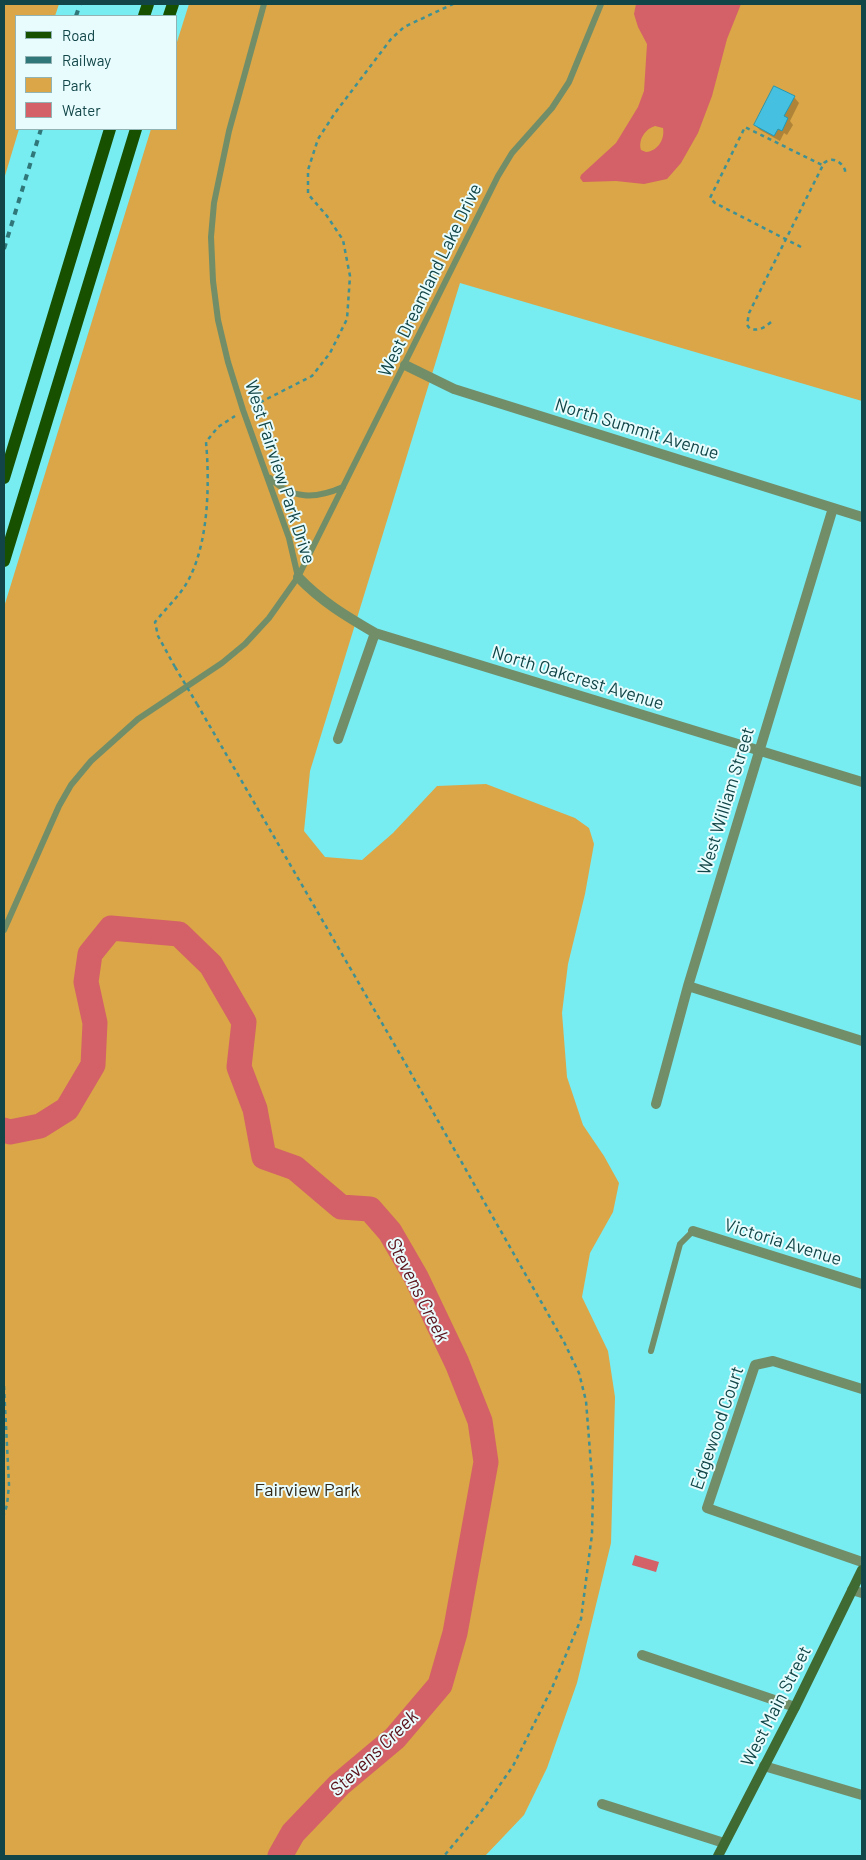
<!DOCTYPE html>
<html>
<head>
<meta charset="utf-8">
<style>
  body { margin:0 }
  #map { position:relative; width:866px; height:1860px; overflow:hidden; background:#77ecf1; font-family:Barlow,sans-serif }
  canvas { display:block }
  .frame { position:absolute; inset:0; border:5px solid #114547; pointer-events:none }
  .legend { position:absolute; left:15px; top:15px; width:162px; height:115px; box-sizing:border-box; background:#e8fcfd; border:1px solid #92b3b4; margin:0; padding:6px 9px; list-style:none; font-size:15px; color:#114547 }
  .legend li { display:flex; align-items:center; gap:10px; height:25px }
  .legend b { width:25px; border:1px solid #92b3b4 }
</style>
</head>
<body>
<div id="map">
<canvas width="866" height="1860"></canvas>
<div class="frame"></div>
<ul class="legend">
<li><b style="height:6px;background:#175100"></b>Road</li>
<li><b style="height:6px;background:#30777a"></b>Railway</li>
<li><b style="height:14px;background:#dba647"></b>Park</li>
<li><b style="height:14px;background:#d36167"></b>Water</li>
</ul>
</div>
<script>
const ctx = document.querySelector('canvas').getContext('2d');
ctx.lineJoin = 'round';
function fillPath(path, color) { ctx.fillStyle = color; ctx.fill(path, 'evenodd'); }
function trace(path, color, width, dash) { ctx.strokeStyle = color; ctx.lineWidth = width; ctx.lineCap = dash ? 'butt' : 'round'; ctx.setLineDash(dash || []); ctx.stroke(path); }
function label(font, color, halo, rows, align = 'center') {
  ctx.font = font + ' Barlow,sans-serif'; ctx.lineWidth = 4; ctx.setLineDash([]); ctx.textBaseline = 'middle'; ctx.strokeStyle = halo; ctx.fillStyle = color; for (const [text, x, y, turn = 0] of rows) {
    ctx.save(); ctx.translate(x, y); ctx.rotate((+turn || 0) * Math.PI / 180); ctx.textAlign = isNaN(turn) ? turn : align; if (halo) ctx.strokeText(text, 0, 0); ctx.fillText(text, 0, 0); ctx.restore();
  }
}
const green = new Path2D(`
  M4,4h55l-4,12h-39v113h3l-15,50z
  M189,4h673v397l-402,-118 -150,488 -6,60 21,26 37,3 31,-27 44,-47 49,-2 89,34 14,10 5,16 -9,50 -17,70 -6,49 5,64 16,48 21,31 15,27 -6,29 -23,41 -8,44 26,54 7,46 -4,146 -34,140 -30,85 -23,47 -39,41h-481v-1249l147,-478h25v-84z`);
const water = new Path2D(`
  M636,4h105l-14,35 -15,57 -14,37 -17,30 -14,16 -23,5 -28,-3 -33,1 -3,-4 1,-3 35,-32 22,-36 6,-16 3,-47 -9,-17 -4,-13zM655,126l8,2c2,11 -5,23 -17,24l-5,-2c-3,-10 4,-21 14,-24z
  M635,1555l24,7 -3,10 -24,-7z`);
const shadow = new Path2D(`
  M794,97l5,6 -9,18 3,4 -6,10 -3,-2 -4,8 -20,-11 -5,-5z`);
const river = new Path2D(`
  M4,1130l6,2 30,-6 27,-17 26,-44 2,-42 -9,-41 4,-28 21,-26 68,6 32,31 33,57 -5,45 16,42 9,48 31,11 46,39 29,2 20,23 26,45 41,86 23,58 6,41 -31,171 -15,52 -45,53 -56,47 -46,48 -13,23`);
const building = new Path2D(`
  M774,86l21,10 -11,20 4,2 -6,13 -4,-2 -4,7 -20,-11z`);
const path = new Path2D(`
  M801,247l-86,-44 -5,-5 35,-71 77,38
  M771,322c-7,6 -12,9 -21,7l-3,-4 2,-12 75,-150c8,-7 17,-2 21,7v5
  M253,406l59,-30 18,-23 17,-34 3,-43 -7,-36 -16,-24 -19,-22v-24l10,-31 17,-26 56,-74 13,-12 49,-23
  M175,667l-17,-31 -3,-14c8,-10 17,-19 25,-29 29,-37 30,-107 26,-151l12,-15 17,-11
  M197,704l207,357 160,281 15,31 7,28 7,89 -1,44 -11,85 -29,69 -39,78 -30,43 -39,47
  M4,1386l5,99 -2,20 -3,9`);
const lane = new Path2D(`
  M264,4l-35,127 -15,72 -3,34 2,44 5,39 10,42 15,48 46,128 9,39
  M270,478c22,22 46,21 73,9
  M4,930l55,-124 12,-21 20,-24 47,-42 84,-56 23,-19 24,-26 29,-41 200,-401 14,-23 40,-45 17,-26 32,-78
  M651,1351l29,-107 13,-13`);
const street = new Path2D(`
  M405,365l49,24 408,128
  M298,577c24,25 48,39 77,56l487,149
  M338,739l37,-106
  M688,986l174,55
  M656,1104l32,-118 145,-478
  M693,1231l169,53
  M862,1389l-89,-28 -18,4 -48,143 155,54
  M852,1590l10,3
  M642,1655l153,52
  M764,1766l98,29
  M602,1804l122,39`);
const secondary = new Path2D(`
  M718,1856l77,-149 67,-137`);
const primary = new Path2D(`
  M144,16l4,-12
  M169,16l4,-12
  M4,478l106,-349
  M4,561l132,-432`);
const rail = new Path2D(`
  M76,16l4,-12
  M4,249l37,-120`);
const pathBridge = new Path2D(`
  M175,667l22,37`);
const streetNames = [
  ["West Dreamland Lake Drive",430,280,-64],
  ["North Summit Avenue",637,429,17],
  ["West Fairview Park Drive",280,472,72],
  ["North Oakcrest Avenue",578,678,17],
  ["West William Street",726,801,-73],
  ["Victoria Avenue",783,1242,17],
  ["Edgewood Court",717,1428,-71],
  ["West Main Street",776,1706,-63]
];
const parkNames = [
  ["Fairview Park",307,1490]
];
const waterNames = [
  ["Stevens Creek",418,1290,63],
  ["Stevens Creek",374,1753,-44]
];
fillPath(green, '#dba647');
fillPath(water, '#d36167');
fillPath(shadow, '#0003');
trace(river, '#d36167', 25);
fillPath(building, '#46c0e1');
trace(building, '#2399b5', 1);
trace(path, '#3f9194', 2.5, [4, 4]);
trace(lane, '#718e69', 6);
trace(street, '#718e69', 10);
trace(secondary, '#3f6b32', 10);
trace(primary, '#175100', 12);
trace(rail, '#30777a', 4, [6, 6]);
trace(pathBridge, '#3f9194', 2.5, [4, 4]);
label('18px', '#114547', '#e8fcfd', streetNames);
label('18px', '#322715', '#e8fcfd', parkNames);
label('italic 19px', '#5b121b', '#e8fcfd', waterNames);
</script>
</body>
</html>
